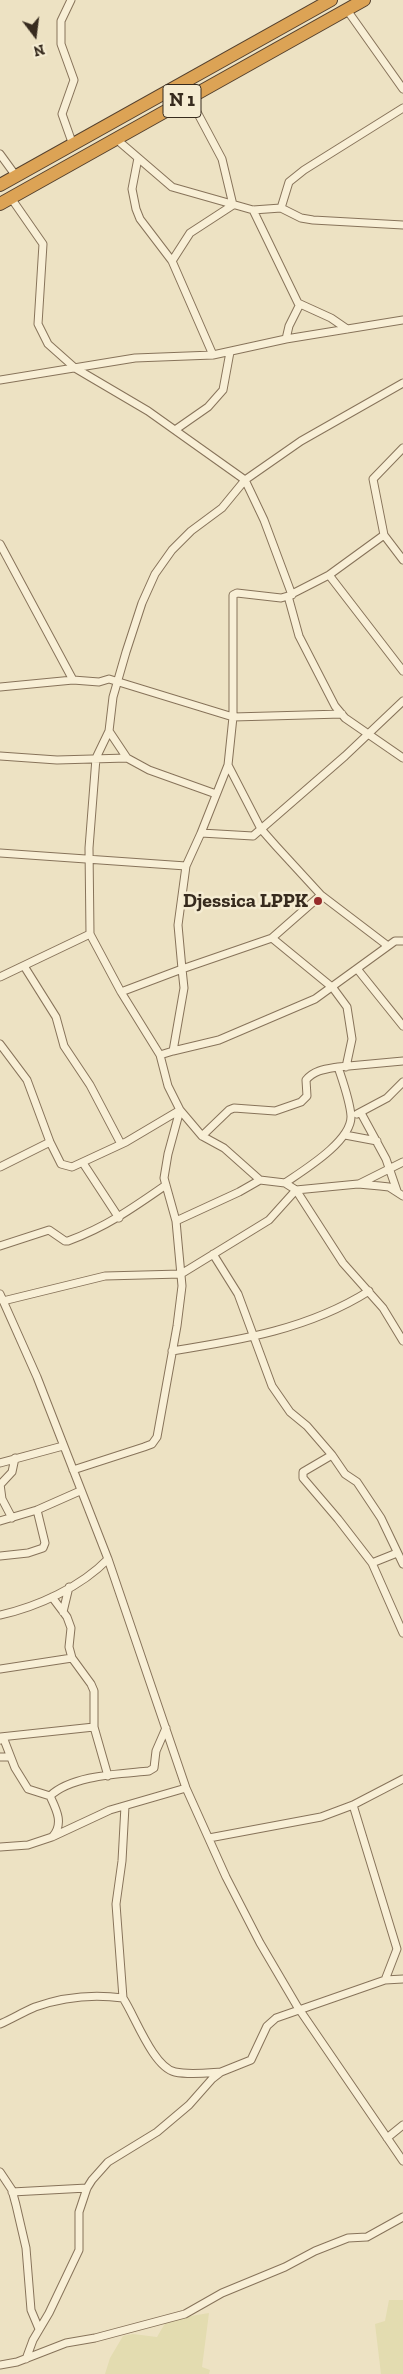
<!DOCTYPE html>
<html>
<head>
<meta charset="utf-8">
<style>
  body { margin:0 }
  #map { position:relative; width:403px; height:2374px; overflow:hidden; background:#ede2c3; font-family:"Zilla Slab",serif }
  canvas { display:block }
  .north { position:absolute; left:10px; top:10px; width:50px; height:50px; -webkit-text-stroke:4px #f5ecd2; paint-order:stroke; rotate:165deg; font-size:14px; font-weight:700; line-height:20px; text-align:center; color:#372b1e }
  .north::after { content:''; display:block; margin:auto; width:18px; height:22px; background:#372b1e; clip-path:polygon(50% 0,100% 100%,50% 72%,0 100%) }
</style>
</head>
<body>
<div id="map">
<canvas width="403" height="2374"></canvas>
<div class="north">N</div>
</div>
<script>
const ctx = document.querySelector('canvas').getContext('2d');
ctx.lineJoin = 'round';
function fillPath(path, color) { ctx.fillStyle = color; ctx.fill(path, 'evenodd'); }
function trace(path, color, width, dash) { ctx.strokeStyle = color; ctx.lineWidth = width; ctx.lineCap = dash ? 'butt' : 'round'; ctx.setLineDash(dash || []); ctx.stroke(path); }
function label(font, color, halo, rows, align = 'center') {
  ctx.font = font + ' "Zilla Slab",serif'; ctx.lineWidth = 5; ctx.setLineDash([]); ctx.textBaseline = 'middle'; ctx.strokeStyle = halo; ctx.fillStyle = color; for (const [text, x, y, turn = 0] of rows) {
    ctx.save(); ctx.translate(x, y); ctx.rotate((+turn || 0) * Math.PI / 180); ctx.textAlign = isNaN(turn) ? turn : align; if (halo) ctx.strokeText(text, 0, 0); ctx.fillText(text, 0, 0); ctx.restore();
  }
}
const farmland = new Path2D(`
  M389,2300h14v74h-22l-6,-50 10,-3z
  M209,2313l-7,54 8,3 -1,4h-104l5,-16 13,-22 10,-2 24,3 10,-17z`);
const street = new Path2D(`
  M71,0l-10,21v23l13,36 -12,34 11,31
  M347,10l56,79
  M115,138l57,49 81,23 28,-2 20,10 12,2 90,5
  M0,154l16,22
  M138,158l-6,31 4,20 4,10 32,42 41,94
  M11,198l32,46 -5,80 10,20 27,24 73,43 97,69 19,40 28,75
  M281,208l8,-26 15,-12 99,-62
  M253,210l45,93 33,15 16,11
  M172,261l18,-28 43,-28 -11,-46 -25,-47
  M286,339l3,-13 11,-22
  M0,380l135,-22 78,-3 73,-16 117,-19
  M175,430l33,-23 15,-17 7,-38
  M403,448l-30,31 11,56 19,25
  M0,544l73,136
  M329,575l74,96
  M288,596l11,40 36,70 10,12 58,40
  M0,687l73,-7 26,2 10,-3 124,38 109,-3
  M109,731l18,27
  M0,756l57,4 70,-2 22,12 67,24
  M228,765l33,64 15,17 45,49 67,51
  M201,833l27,-68 5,-48v-122l4,-2 44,5 7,-2 41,-21 55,-40
  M0,853l186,13
  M272,938l61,50 14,19 5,32 -6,28
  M24,966l32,51 8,29 26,39 31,59
  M358,970l45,56
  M0,977l90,-43
  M121,992l61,-23 -4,-44 8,-59 15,-33 52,3 92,-80 58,-55
  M0,1044l27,36 23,62 11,22 11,3 54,-25 54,-32 22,26 22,12 36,32 25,3 11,7 62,-6 22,2 9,1 14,9
  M173,1051l46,-11 96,-41 80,-58h8
  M160,1055l13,-4 11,-63 -2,-19 90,-31 49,-43
  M361,1113l25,46 11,32
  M357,1114l30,-16 16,-16
  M345,1135l32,6
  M202,1136l27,-26 5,-2 41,3 26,-9 6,-6 -1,-16c8,-10 20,-11 32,-13
  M83,1163l36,55
  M0,1167l50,-25
  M285,1183c19,-13 67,-42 66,-67 -1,-15 -8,-34 -13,-49l65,-6
  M359,1184l44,-22
  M176,1221l63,-29 21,-12
  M0,1246l49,-16 16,11h3c38,-14 65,-33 98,-56
  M213,1254l25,40 34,92 18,26 17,14 25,29 13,19 12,8 24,36 22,46
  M0,1294l37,83 71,182 78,229 40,89 34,66 37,63 106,155
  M3,1301l102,-25 76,-2 88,-54 27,-30 47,73 40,45 20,33
  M172,1351c69,-11 137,-22 197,-60
  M332,1455l-29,17v6l35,41 34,44 31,70
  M0,1463l63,-17
  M73,1470l71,-23 8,-3 5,-7 20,-111 5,-40 -6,-65 -12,-43 4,-24 12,-44 -12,-24 -8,-31 -39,-63 -31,-58 -1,-86 7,-90 13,-27 4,-34 13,-45 16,-49 13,-29 17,-24 19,-19 31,-23 23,-28 56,-39 102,-58
  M0,1484l2,15 10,19
  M0,1485l12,-13 3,-14
  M0,1521l37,-11 43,-19
  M0,1556l28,-3 15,-5 2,-5 -8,-33
  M372,1563l25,-10
  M52,1597l15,20 4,11 -2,19 3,11 19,26 3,7v36l14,49
  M63,1612l6,-25
  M0,1615c37,-8 81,-28 108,-56
  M0,1669l72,-11
  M0,1737l94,-10
  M0,1740l3,-3 12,31 13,21 22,7c6,13 14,27 3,40
  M0,1757h10
  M50,1796c22,-21 70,-22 99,-25l5,-3 2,-17 10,-23
  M353,1805l44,144 -12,31
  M209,1838l112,-21 32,-12 50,-26
  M0,1847l28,-2 24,-8 58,-27 76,-22
  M123,1998l-7,-94 6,-43 3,-55
  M0,2024c12,-5 23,-12 35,-17 28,-10 59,-13 88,-9 12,18 30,69 52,74 14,3 31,1 46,0
  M387,2138l16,-13
  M0,2172l12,18 4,15 10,43 5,62 8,19
  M12,2192l75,-4
  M26,2359l7,-19 16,-27 30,-63v-38l8,-24 5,-8 16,-18 49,-30 32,-27 23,-26 9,-7 30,-12 16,-34 9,-8 109,-38 18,-1
  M0,2365l17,-3 49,-19 29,-5 90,-24 37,-21 63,-26 30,-16 33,-13 19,-1 36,-20`);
const highway = new Path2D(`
  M0,185l331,-185
  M0,204l364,-204`);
const markers = [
  [318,901,5,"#962c2b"]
];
const shields = [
  [182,101,38]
];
const shieldNames = [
  ["N 1",182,101]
];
const poiNames = [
  ["Djessica LPPK",308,901]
];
fillPath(farmland, '#e3dcb0');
trace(street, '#87735a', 9);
trace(highway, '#55412e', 14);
trace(street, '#f8efd6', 7);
trace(highway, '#dca355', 12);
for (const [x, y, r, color] of markers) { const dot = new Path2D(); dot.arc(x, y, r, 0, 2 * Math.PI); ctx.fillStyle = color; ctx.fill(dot); trace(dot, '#f5ecd2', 2); }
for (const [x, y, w] of shields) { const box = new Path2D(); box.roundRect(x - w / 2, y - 16.5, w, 33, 4); ctx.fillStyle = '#f5ecd2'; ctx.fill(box); trace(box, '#372b1e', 1); }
label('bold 19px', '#372b1e', null, shieldNames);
label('bold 20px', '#372b1e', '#f5ecd2', poiNames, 'right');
</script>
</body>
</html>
